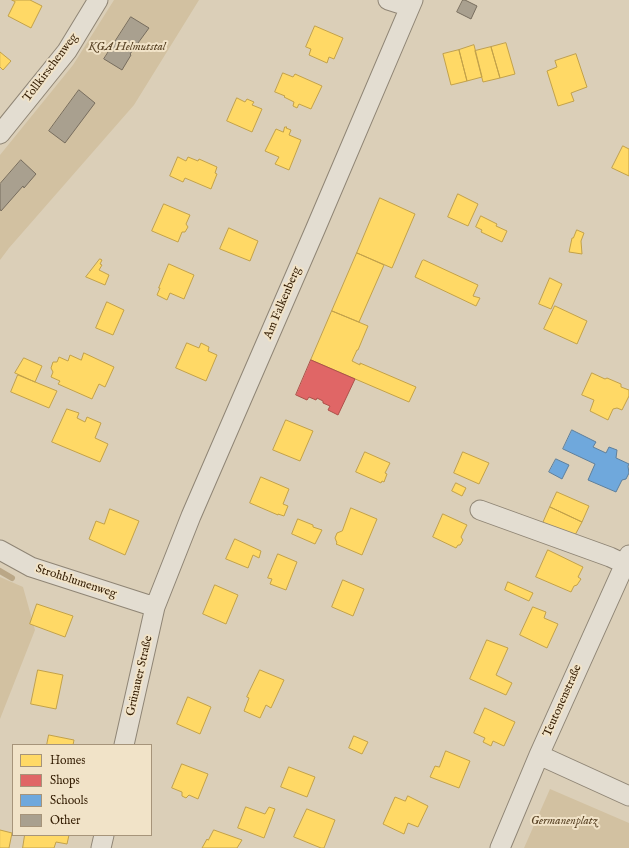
<!DOCTYPE html>
<html>
<head>
<meta charset="utf-8">
<style>
  body { margin:0 }
  #map { position:relative; width:629px; height:848px; overflow:hidden; background:#dbcfb8; font-family:"IM FELL English",serif }
  canvas { display:block }
  .legend { position:absolute; left:12px; top:744px; width:140px; height:92px; box-sizing:border-box; background:#f1e3c8; border:1px solid #a6947a; margin:0; padding:5px 7px; list-style:none; font-size:12px; color:#351e04 }
  .legend li { display:flex; align-items:center; gap:8px; height:20px }
  .legend b { width:20px; border:1px solid #a6947a }
</style>
</head>
<body>
<div id="map">
<canvas width="629" height="848"></canvas>
<ul class="legend">
<li><b style="height:11px;background:#ffd966"></b>Homes</li>
<li><b style="height:11px;background:#e06666"></b>Shops</li>
<li><b style="height:11px;background:#6fa8dc"></b>Schools</li>
<li><b style="height:11px;background:#a9a08f"></b>Other</li>
</ul>
</div>
<script>
const ctx = document.querySelector('canvas').getContext('2d');
ctx.lineJoin = 'round';
function fillPath(path, color) { ctx.fillStyle = color; ctx.fill(path, 'evenodd'); }
function trace(path, color, width, dash) { ctx.strokeStyle = color; ctx.lineWidth = width; ctx.lineCap = dash ? 'butt' : 'round'; ctx.setLineDash(dash || []); ctx.stroke(path); }
function label(font, color, halo, rows, align = 'center') {
  ctx.font = font + ' "IM FELL English",serif'; ctx.lineWidth = 4; ctx.setLineDash([]); ctx.textBaseline = 'middle'; ctx.strokeStyle = halo; ctx.fillStyle = color; for (const [text, x, y, turn = 0] of rows) {
    ctx.save(); ctx.translate(x, y); ctx.rotate((+turn || 0) * Math.PI / 180); ctx.textAlign = isNaN(turn) ? turn : align; if (halo) ctx.strokeText(text, 0, 0); ctx.fillText(text, 0, 0); ctx.restore();
  }
}
const green = new Path2D(`
  M114,0h85l-65,105 -125,143 -9,12v-105l73,-90z
  M0,577l23,10 12,43 -35,89z
  M550,789l79,34v25h-105z`);
const homes = new Path2D(`
  M12,0h18l12,6 -11,22 -23,-12 7,-14z
  M315,26l28,12 -9,21 -5,-2 -2,6 -18,-8 2,-6 -5,-2z
  M506,43l9,31 -15,4 -9,-31z
  M474,45l8,32 -15,4 -8,-31z
  M491,47l9,31 -17,4 -8,-31z
  M459,50l8,31 -16,4 -8,-31z
  M0,52l11,9 -8,9 -3,-3z
  M576,54l11,33 -16,6 3,8 -16,5 -11,-35 10,-4 -2,-6z
  M283,73l10,4 2,-3 27,12 -11,23 -12,-5 -2,4 -4,-2 1,-4 -10,-5 1,-1 -10,-4z
  M237,98l8,4 2,-3 7,3 -2,3 10,4 -10,23 -25,-11z
  M285,127h2l-1,1 5,2 -2,5 12,5 -12,30 -14,-6 4,-7 -14,-6 11,-22 7,3z
  M623,146l6,3v27l-17,-8z
  M178,157l8,4 2,-4 10,4 1,-2 18,8 -2,6 2,1 -6,15 -26,-11 -2,4 -13,-6z
  M458,194l20,10 -10,22 -20,-9z
  M380,198l35,16 -23,54 -35,-15z
  M164,204l26,11 -4,9 2,3 -3,5h-3l-4,10 -26,-11z
  M481,216l16,8 -1,2 11,5 -5,11 -21,-10 1,-2 -6,-3z
  M229,228l29,13 -8,20 -30,-12z
  M577,230l7,3 -3,8 1,13 -13,-2 3,-14h1z
  M357,253l27,12 -25,57 -27,-11z
  M100,259l2,1 -2,4 2,1 -3,5 10,5 -4,10 -19,-8z
  M424,260l54,25 -5,11 7,2 -4,8 -61,-29 7,-16z
  M169,264l25,11 -10,24 -14,-6 -3,7 -10,-5 3,-7h-1z
  M550,278l12,6 -11,25 -12,-5z
  M107,302l17,8 -11,25 -17,-7z
  M555,306l32,15 -10,23 -33,-15z
  M332,311l36,15 -10,24h-1l-5,11 8,4v-2l56,24 -7,15 -98,-42z
  M187,343l12,5 2,-5 8,4 -1,4 9,4 -11,26 -30,-13z
  M84,353l30,14 -9,20 -6,-3 -7,15 -34,-15 2,-3 -9,-4 2,-5 -2,-4 2,-6h4l2,-5 9,4 2,-6 11,5z
  M24,358l18,8 -7,16 -20,-9z
  M592,373l13,6 2,-1 14,6v3l8,3v6l-7,14 -5,-2 -4,1 -5,11 -18,-9 4,-11 -12,-5z
  M18,375l39,16 -8,17 -38,-16z
  M67,409l12,4 -2,5 8,4 2,-5 14,6 -6,15 13,6 -8,18 -48,-20z
  M286,420l27,11 -13,30 -27,-11z
  M365,452l25,11 -5,10 2,1 -3,8 -2,-1 -1,2 -25,-11z
  M463,452l26,11 -10,21 -25,-11z
  M261,477l28,12 -6,15 5,2 -4,10 -6,-2v1l-28,-12z
  M456,483l10,5 -4,8 -10,-5z
  M557,492l32,14 -7,16 -32,-15z
  M550,507l32,15 -8,15 -31,-14z
  M351,508l26,11 -15,36 -26,-11 1,-1 -2,-5 2,-5 5,-2z
  M110,509l29,12 -14,34 -36,-16 7,-18 8,3z
  M443,514l24,11 -6,12 2,3 -3,5h-2l-2,3 -23,-11z
  M298,519l15,6v2l9,3 -7,14 -23,-10z
  M235,539l26,12 -2,7 -6,-3 -5,13 -22,-9z
  M548,550l35,17 -5,10 3,2 -4,6 -3,1 -3,6 -35,-15z
  M278,554l19,8 -11,28 -16,-6 2,-5 -4,-1z
  M343,580l21,9 -11,27 -21,-9z
  M508,582l25,11 -4,8 -24,-11z
  M215,585l23,10 -12,29 -23,-10z
  M37,604l36,12 -8,21 -35,-13z
  M533,607l13,5 -2,6 14,6 -11,24 -27,-13z
  M487,640l21,8 -12,27 16,8 -6,12 -36,-16z
  M38,670l25,5 -7,34 -25,-5z
  M260,670l24,10 -13,28 -5,-3 -6,13 -16,-7 5,-13 -2,-1z
  M188,697l23,10 -11,27 -23,-10z
  M485,708l30,14 -11,24 -11,-5 -2,5 -8,-4 2,-4 -11,-5z
  M49,735l25,5 -1,5h-26z
  M354,736l14,6 -6,12 -13,-6z
  M446,751l24,10 -11,27 -29,-11 5,-11 4,1z
  M182,764l26,10 -10,25 -9,-4 -3,3 -4,-2v-4l-10,-4z
  M289,767l26,10 -8,20 -26,-10z
  M408,796l20,10 -10,21 -10,-4 -4,11 -21,-10 12,-27 10,4z
  M246,807l19,7 4,-7 6,2 -11,29 -26,-10z
  M307,809l28,11 -11,28h-3l-27,-11z
  M0,830l12,3 -3,15h-9z
  M214,830l28,10 -5,8h-35l5,-9 1,1z
  M25,835h44l-2,9 -11,-2 -2,6h-31z`);
const shops = new Path2D(`
  M311,360l44,19 -17,36 -10,-5 2,-4 -7,-3v-2l-6,-3 -1,2 -7,-3 -2,3 -11,-5z`);
const schools = new Path2D(`
  M572,430l24,12 -3,5 13,6 3,-6 8,3 -1,8 13,6 -1,2 1,7 -3,6 -4,1 -6,12 -28,-12 7,-16 -32,-15z
  M556,459l13,6 -7,14 -13,-7z`);
const stream = new Path2D(`
  M0,571l12,7`);
const building = new Path2D(`
  M463,0h2l12,6 -6,13 -14,-7z
  M131,17l18,11 -19,26 1,1 -9,15 -18,-11z
  M79,90l16,13 -30,40 -16,-12z
  M21,160l15,14 -12,14 -1,-2 -22,25 -1,-2v-25z`);
const minor = new Path2D(`
  M388,0l22,7
  M0,134l67,-83 31,-51
  M480,510l130,47 15,7
  M0,550l31,17 124,40
  M124,745l31,-138 36,-91 124,-286 98,-230
  M539,755l90,41
  M101,848l3,-13
  M500,848l39,-93 90,-200`);
const parkNames = [
  ["KGA Helmutstal",127,48],
  ["Germanenplatz",564,822]
];
const streetNames = [
  ["Tollkirschenweg",51,68,-53],
  ["Am Falkenberg",283,303,-67],
  ["Strohblumenweg",76,582,18],
  ["Grünauer Straße",140,676,-77],
  ["Teutonenstraße",563,701,-66]
];
fillPath(green, '#d2c1a1');
fillPath(homes, '#ffd966');
trace(homes, '#c2a149', 1);
fillPath(shops, '#e06666');
trace(shops, '#ad5049', 1);
fillPath(schools, '#6fa8dc');
trace(schools, '#5e7f9b', 1);
trace(stream, '#baa787', 6);
fillPath(building, '#a9a08f');
trace(building, '#776d5e', 1);
trace(minor, '#8f8575', 21);
trace(minor, '#e3ddd1', 19);
label('italic 12px', '#5a4426', '#f1e3c8', parkNames);
label('12px', '#351e04', '#f1e3c8', streetNames);
</script>
</body>
</html>
